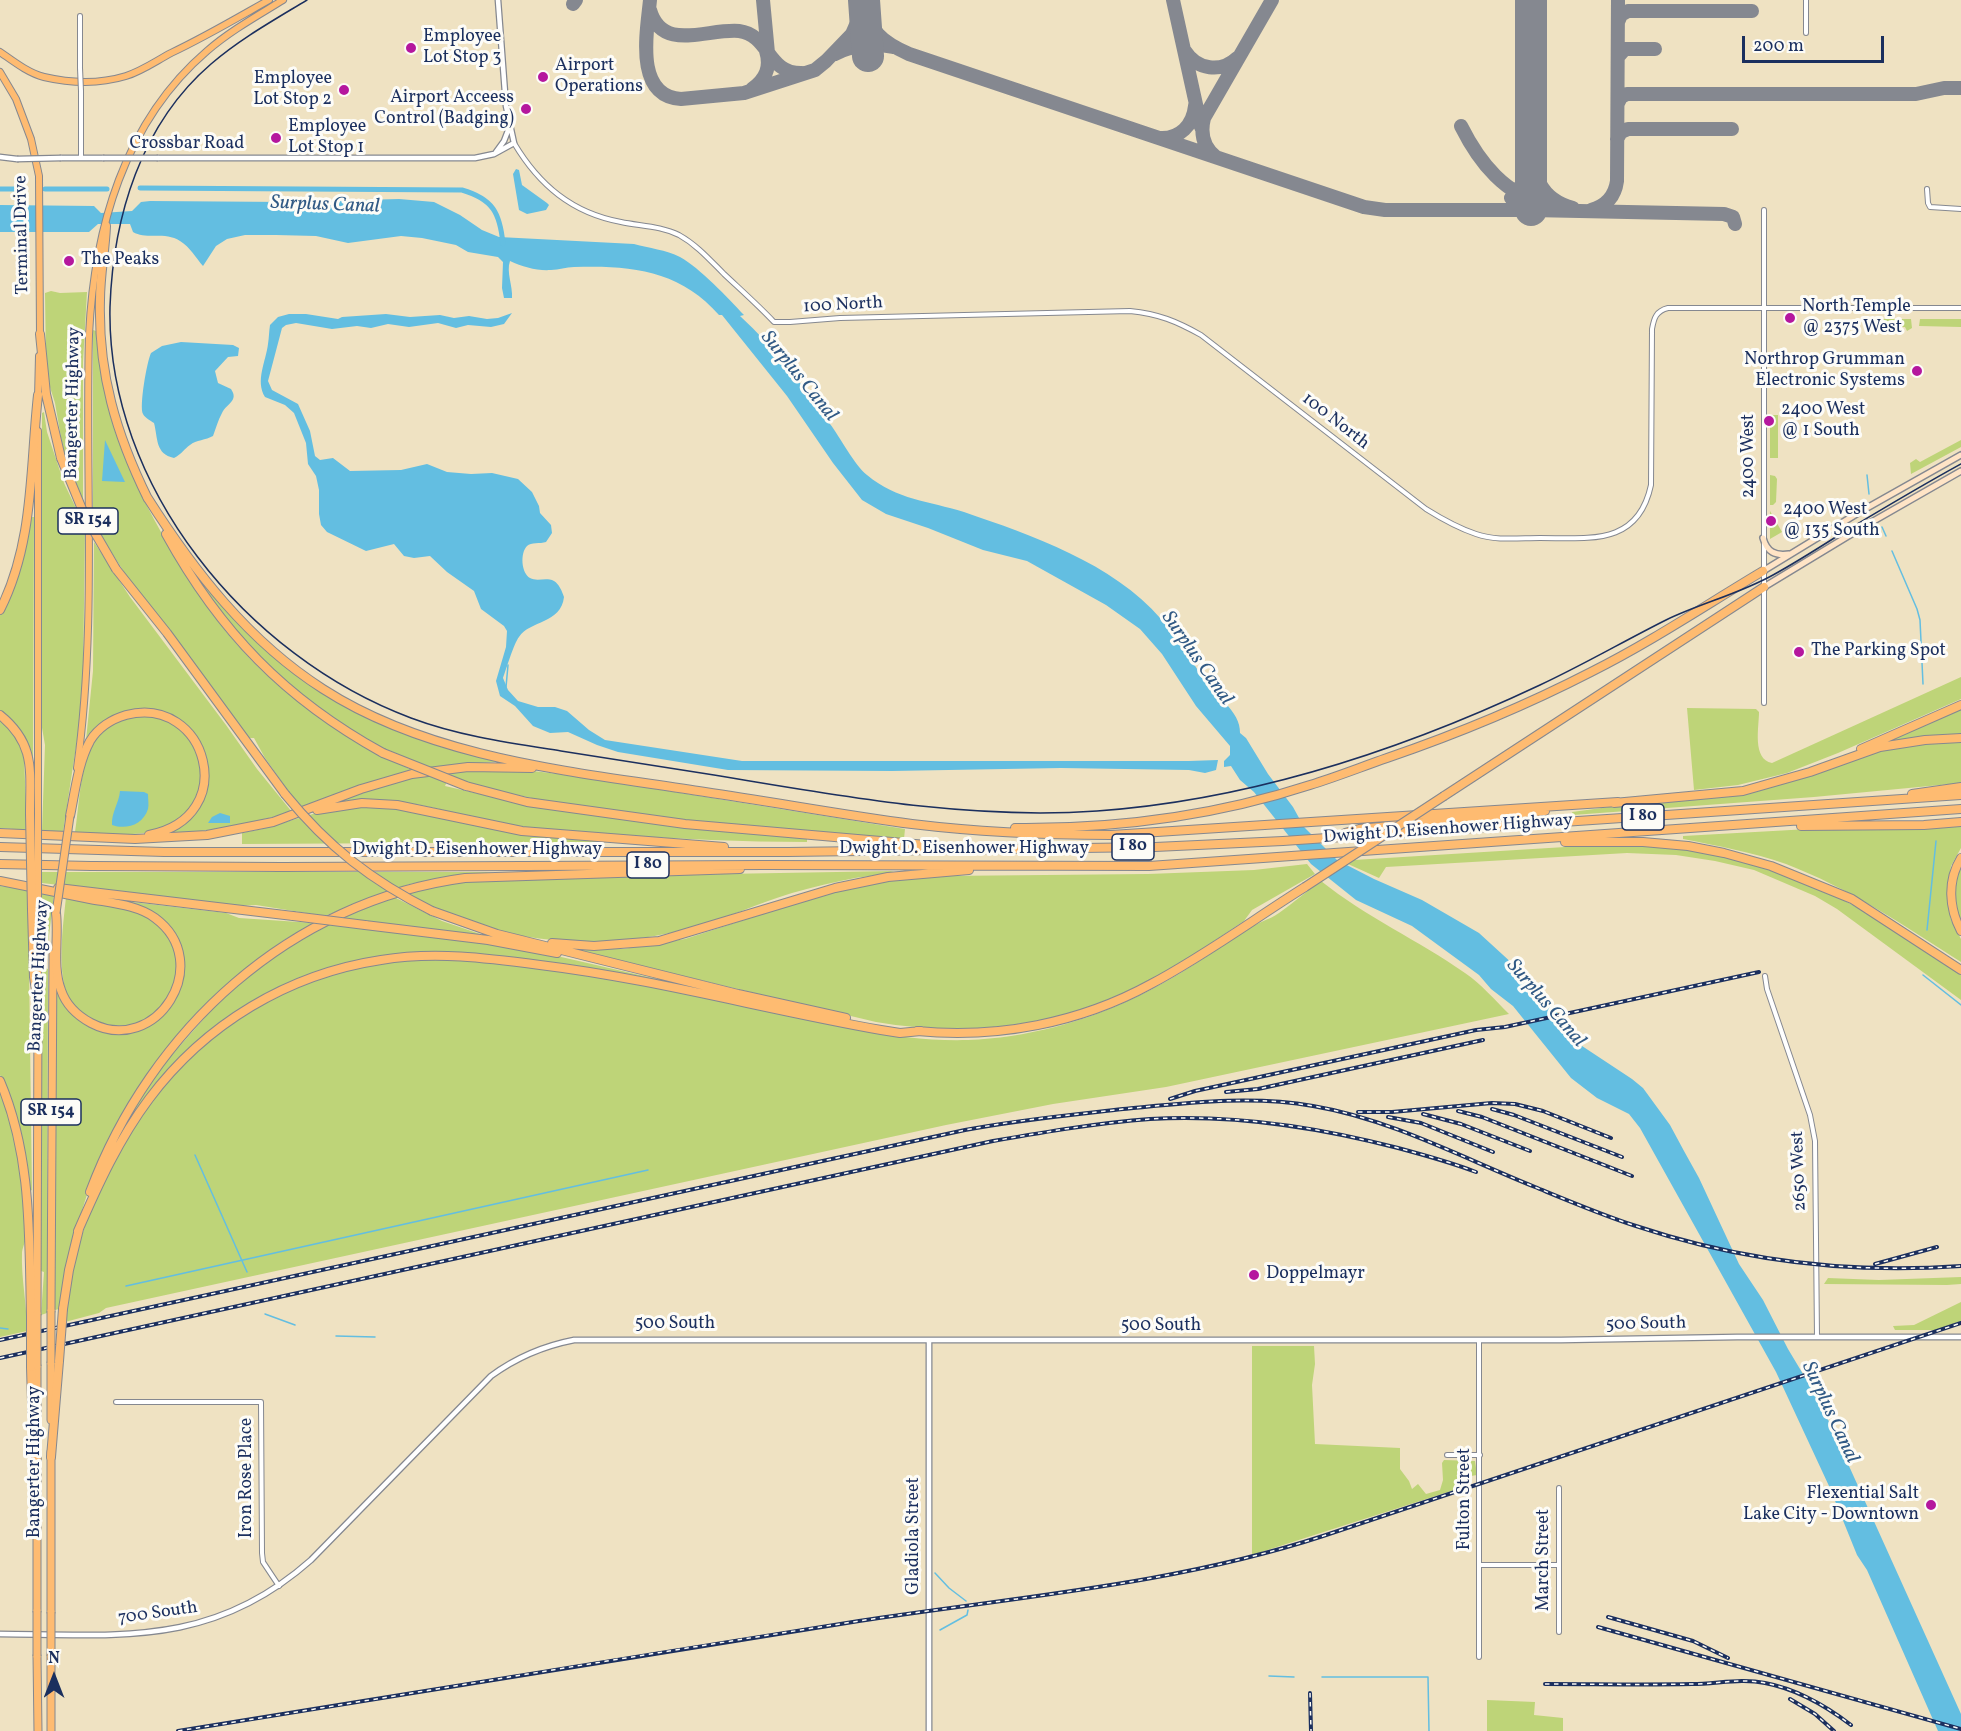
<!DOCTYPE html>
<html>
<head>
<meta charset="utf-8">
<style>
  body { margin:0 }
  #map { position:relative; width:1961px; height:1731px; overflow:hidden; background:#efe2c2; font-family:Vollkorn,serif }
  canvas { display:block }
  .north { position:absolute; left:24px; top:1647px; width:60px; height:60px; -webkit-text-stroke:4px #fdfcf7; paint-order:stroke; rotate:0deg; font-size:16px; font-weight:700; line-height:24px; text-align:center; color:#1b2f5e }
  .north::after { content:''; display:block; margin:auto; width:21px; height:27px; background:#1b2f5e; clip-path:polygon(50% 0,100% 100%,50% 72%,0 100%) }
  .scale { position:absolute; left:1742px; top:36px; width:142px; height:27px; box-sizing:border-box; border:3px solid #1b2f5e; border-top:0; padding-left:8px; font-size:18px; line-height:21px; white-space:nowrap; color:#1b2f5e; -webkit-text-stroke:4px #fdfcf7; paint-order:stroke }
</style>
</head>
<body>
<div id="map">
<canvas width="1961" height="1731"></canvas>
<div class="north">N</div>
<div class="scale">200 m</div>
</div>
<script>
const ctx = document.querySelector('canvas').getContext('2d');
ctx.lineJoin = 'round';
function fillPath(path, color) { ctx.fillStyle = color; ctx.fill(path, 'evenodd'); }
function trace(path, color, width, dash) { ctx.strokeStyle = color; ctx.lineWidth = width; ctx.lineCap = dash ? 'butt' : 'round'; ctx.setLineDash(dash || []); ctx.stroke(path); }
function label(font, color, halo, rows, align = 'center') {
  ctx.font = font + ' Vollkorn,serif'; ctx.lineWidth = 6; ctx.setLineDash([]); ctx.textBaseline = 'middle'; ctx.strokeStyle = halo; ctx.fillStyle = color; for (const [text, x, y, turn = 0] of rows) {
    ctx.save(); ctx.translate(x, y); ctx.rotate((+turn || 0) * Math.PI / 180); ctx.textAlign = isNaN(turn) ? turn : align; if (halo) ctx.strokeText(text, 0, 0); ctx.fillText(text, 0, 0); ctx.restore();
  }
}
const green = new Path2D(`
  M51,291l9,2 27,-1 -4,70v141l-20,-54 -8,-46 -6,-19 -3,-23 -1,-68z
  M1878,319h33l1,9 -5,3 -2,-4h-25l2,4h-3l-2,-3z
  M1920,319h41v8l-42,-1z
  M93,330l3,1c5,77 28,134 65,201 18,32 36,63 59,92 50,65 120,113 194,147l-43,11 -70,27 -36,-51 -11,-20h-6l-119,-158 -36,-57z
  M44,412l3,20 17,51 21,44 -2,150 -4,50 -16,105 -21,-1 3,-86 -4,-23 1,-309z
  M1770,415h8v43h-8z
  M1961,440v7l-50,27 -1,-11 6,-4 4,3z
  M1770,475l5,1 2,3 -1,23 -3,3h-3z
  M1770,511l12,21 -12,7z
  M31,517h3l-1,239h-2c-4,-19 -15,-34 -31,-45v-96c17,-31 26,-63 31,-98z
  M94,542l36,55 96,128 31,44 35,43c-43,12 -83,19 -127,23 37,-15 56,-60 34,-95 -19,-32 -63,-40 -93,-20 -8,6 -13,13 -19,21l-1,-1 7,-69z
  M199,580c76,91 179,158 296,180l1,2 -34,2 -35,5 -62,-29 -71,-50 -59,-58 -38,-50z
  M1961,677v22l-123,54 -51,20 -49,12 -44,5 -7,-82 69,1 3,3c0,16 -7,47 13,51z
  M1961,707v28l-39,1 -34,6 -1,-3z
  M154,716c6,3 15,5 21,9 31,23 36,70 4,95 -5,5 -14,8 -21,10 -17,7 -62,3 -83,3 6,-36 4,-101 46,-114 10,-3 23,-2 33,-3z
  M0,718l14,14 10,25 3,73 -27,-2z
  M1961,740v43l-147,14 -241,18 -1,-3 52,-7 108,-10 49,-11 64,-24 54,-15z
  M516,769l59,7 330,53 -1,10c-94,-6 -188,-13 -281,-26 -59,-9 -117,-17 -174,-36l-4,9 82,19 123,18 157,15v4c-64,0 -128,-3 -192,-7 -30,-2 -60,-3 -90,-7 -63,-9 -124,-38 -189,-25 8,-6 20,-9 30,-12 51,-18 97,-21 150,-22z
  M378,805l93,18 144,17v2l-373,2v-11l20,-4 61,-18z
  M1961,824v24l-10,18 -4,30 4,24 10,19v23c-56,-36 -112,-74 -175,-98 -34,-12 -68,-18 -103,-25v-3l126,-7z
  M1614,844c85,2 168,21 242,63 36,21 70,45 105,67v26l-124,-91 -22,-13 -61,-26 -39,-9 -39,-6 -49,-2 -241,14 -7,11 -31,-14 6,-4z
  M1961,859v69l-7,-20 2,-37z
  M1307,864l8,10 -63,36 -8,11c-32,21 -63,44 -97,61 -84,44 -178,56 -271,40l-306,-73h53l62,-10 155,-50 65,-11 38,-2 205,-2 106,-4z
  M894,871c-10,4 -27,5 -39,7 -21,4 -42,9 -63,15 -33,10 -65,25 -99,34 -76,22 -160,19 -234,-8 -18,-7 -36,-17 -54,-26l43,-10 47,-5z
  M42,872h455l-53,5 -34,7 -36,12 -49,20 -69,-11 -19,1 -195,-23z
  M1321,881c45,36 97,59 144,92 16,11 30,27 44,41l-343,73 -113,17 -107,21 -840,183 -7,5 -34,9c7,-86 43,-166 96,-234 54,-68 139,-115 225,-127 50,-7 102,0 151,7 75,10 149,24 223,40 69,16 137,34 208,32 57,-2 117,-18 168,-43 39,-18 74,-43 110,-67 10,-7 23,-10 33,-17 14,-10 28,-22 42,-32z
  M0,886l28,4 4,300 -2,1 -21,-92 -9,-24z
  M42,893l12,2 -9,73 3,1 -1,344 -6,2 3,-43 -3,-1z
  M392,896l50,25 38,13v3l-143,-19z
  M66,897c22,5 66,9 84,21 57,38 15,127 -52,104 -10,-4 -23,-11 -28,-21 -14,-26 -7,-75 -4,-104z
  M132,902l94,11 13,5 75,5 -30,17 -41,31 -22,20 -51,56 -80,138 -21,67 -10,57 -4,1 1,-323c33,74 130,53 127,-24 0,-14 -5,-28 -15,-38 -10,-10 -23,-14 -36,-20z
  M326,924l154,18 77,14 139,32 -1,1 -257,-36 -123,20 -116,67 -78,97 -2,-2 30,-50 22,-29 51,-58 39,-34z
  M0,1090c16,47 26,95 26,145 0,6 -3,11 -4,17 -1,27 5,52 5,79l-27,6z
  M1961,1277v7l-14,1 -123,-1 4,-6 51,2z
  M1961,1302v19l-24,9h-42l-2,-4 21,-1z
  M1252,1346h62l1,18 -3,21 3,59 85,4v21l9,12 3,8 6,-5 8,10 14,-4 3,-10 -1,-17 2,-3 31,1 2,14 -6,1 -1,9 -218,70z
  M1487,1700l48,2 -1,13 29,3v13h-76z`);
const water = new Path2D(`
  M516,169l3,1 3,15 25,18 2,2 -3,5 -19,4 -8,-4 -6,-36z
  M399,199l35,3 26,13 22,15 17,7 135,7c15,4 32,6 46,13 20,11 48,41 64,58l-4,1c35,32 63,69 90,108 10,13 25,42 37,51 30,25 62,26 97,37 67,23 149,51 197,107 16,18 29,39 42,59 11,17 38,33 37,55l6,5 22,36 25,33 11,20 33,33 37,19 48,21 57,33 59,54 19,25 4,15 18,17 53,35 11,9 27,37 14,26 15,27 40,86 24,36 25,49 33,55 140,310v17h-23l-71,-161 -10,-15 -28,-69 -53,-114 -136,-244 -11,-14 -32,-16 -26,-20 -58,-72 -22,-17 -12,-14 -67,-49 -56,-26 -45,-36 -57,-72 -14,-12 -9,-14 -7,1v-6l6,-6v-9l-34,-40 -34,-52 -22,-25 -34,-24 -79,-44 -44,-11 -55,-22 -42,-14 -24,-14 -29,-37 -46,-67 -65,-81h-3c-39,-45 -89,-50 -145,-48 -8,0 -15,3 -23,3 -14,1 -28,-3 -41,-9 -4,11 3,25 2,37h-8l-2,-10 1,-26 -5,-5 -30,-5 -12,-7 -34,-7 -21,-2 -53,7 -32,-7 -40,-1h-31l-18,4 -11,7 -13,20c-7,-8 -13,-19 -23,-25 -15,-10 -34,-1 -47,-9l-3,-8h-32l-9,8h-89v-27l94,1 7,7 31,-2 9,-9 9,-1 137,1z
  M512,313l-8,11 -13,3 -23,-2 -12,3 -18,-5 -29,4 -21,-3 -17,4 -14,-2 -25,3 -36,-6 -10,2 -4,3 -14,53 4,9 26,14 12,27 5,25 5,4 13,-2 17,13 51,-1 26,-6 20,8 24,2 21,-1 26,6 14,13 7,14 1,7 11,12 1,8 -6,9c-6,2 -15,0 -19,4 -7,7 -6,27 3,32 7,4 16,-1 24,3 5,3 8,10 10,16 -3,27 -34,23 -45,40 -5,6 -13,33 -16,41l5,12 10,11 20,6h17l12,4 22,19 16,10 137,21h447l29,-1 -2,10 -11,3 -16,-3 -128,-2 -169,3 -164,-1 -110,-18 -21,-7 -29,-13 -18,1 -17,-7 -18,-20 -15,-10 -4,-15 10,-34 1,-16 -3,-5 -23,-17 -7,-18 -27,-19 -17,-16 -16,2 -10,-2 -10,-12 -28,7 -39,-19 -6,-7 -2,-11v-24l-3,-14 -8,-12 -2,-21 -12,-30 -9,-8 -20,-8c-10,-16 1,-36 3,-53 1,-6 1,-13 2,-19l8,-8 11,-3h17l32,5 4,-2 44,-3 24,3 30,-2 14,3 15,-2 18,3 11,-1z
  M181,342l52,3 6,3 -1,8 -10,1 -13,14 3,12 13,6c8,12 -4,14 -9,24 -4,7 -6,15 -9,23 -7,4 -17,4 -23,9 -6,4 -8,9 -16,13 -19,-4 -16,-20 -20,-35 -3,-2 -9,-5 -11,-9 -4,-7 4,-53 8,-61l11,-7z
  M105,440l20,42 -23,-1z
  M120,791l24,1 4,2c0,5 1,11 0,15 -5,16 -22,21 -36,16 -1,-12 7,-22 8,-34z
  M220,813l10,3v7h-22l4,-6z`);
const stream = new Path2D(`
  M1867,475l2,19
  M1882,527l4,9
  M1892,551l25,58 3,11 3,64
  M506,687l2,-22
  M1927,930l9,-89
  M1923,975l38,30
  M195,1155l52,117
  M126,1286l522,-116
  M265,1314l30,11
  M0,1328l8,1
  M336,1336l39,1
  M935,1573l14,15 17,13
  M940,1630l27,-15 1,-5
  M1269,1676l25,1
  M1322,1677h106l1,54`);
const canal = new Path2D(`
  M140,188l322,2c31,9 38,23 41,54
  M0,189h24
  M45,189h62`);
const taxiway = new Path2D(`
  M650,0c-3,31 -16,96 31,99l63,-6 71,-23 11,-9 26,-27 7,-16 3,-15
  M763,0l5,53
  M865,0c3,31 17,42 44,54l455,153 21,3h146l193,4 9,3 2,7
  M1173,0l28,127
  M573,4l3,-4
  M650,10c12,43 58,18 89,21 31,4 28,43 63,42
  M1618,22l3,-7 7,-4h124
  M1185,51c12,19 36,22 52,7
  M835,54c17,-9 40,-11 58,-7
  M1618,57l7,-8h30
  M752,89c14,-10 19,-22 14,-38
  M1618,103l3,-6 6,-3h289l28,-6h17
  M1461,126c19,38 44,68 86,80
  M1160,138c20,1 33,-13 35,-32
  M1617,139l4,-7 7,-3h104
  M1531,143c2,31 8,56 42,65
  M1216,157c-13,-10 -16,-23 -12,-39l68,-118
  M1511,198l13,-16 6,-22
  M1591,210c15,-4 24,-14 26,-29l1,-181`);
const runway = new Path2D(`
  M864,0l4,56
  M1531,0v210`);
const minor = new Path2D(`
  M1806,0v33
  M80,16v52
  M514,143c25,42 58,70 107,79 19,4 40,4 58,13 18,10 31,25 45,39 17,16 34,31 50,48h16l50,-4 290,-7c29,3 46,10 71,24l225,174c16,10 32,19 50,25 20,7 43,4 64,4 50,0 98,8 111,-53l1,-156c2,-11 4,-18 16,-21h293
  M81,158v-67
  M1927,189l1,14 2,4 31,2
  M1764,210v493
  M1765,976l2,13 43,126 5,26 2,196
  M116,1402h145l1,151 1,9 16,24
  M1447,1455h33
  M1480,1565h79
  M1559,1632v-144
  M1479,1657v-317`);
const tertiary = new Path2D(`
  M496,152l8,-11 5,-13
  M0,157l17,2
  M61,158h42
  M158,158h317l19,-4 20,-11 -8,-37 -8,-106
  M0,1634c121,1 213,13 311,-74l180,-184c26,-19 52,-30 83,-36h987l176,-3h224
  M929,1731v-391`);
const secondary = new Path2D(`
  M1763,538c4,14 12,18 26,16
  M1763,571l95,-58 103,-58
  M1764,587l99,-60 98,-56`);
const primary = new Path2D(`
  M0,52c13,9 28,21 44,25 26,6 56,7 82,-1 16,-5 30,-15 45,-23 34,-16 66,-35 98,-53
  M0,72l16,27 15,40 8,37 1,161
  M38,397l1,-41
  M77,768c20,-143 8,-289 12,-433 5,-105 35,-213 118,-284 23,-20 50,-35 76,-51
  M38,815v-384
  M38,979v-69`);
const trunk = new Path2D(`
  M51,1311l2,-357
  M37,1314l1,-310
  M37,1366v81
  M51,1420v-57
  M37,1458v153
  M51,1612v-160
  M37,1656l1,75
  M51,1656v75`);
const motorway = new Path2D(`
  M106,226c-1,25 -6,49 -6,74 -2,73 16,134 48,199
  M40,334l6,60 15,64
  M147,497c47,74 101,144 176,192 110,71 255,83 382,103 69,10 138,23 207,32 66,8 132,11 199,11l507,-33
  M166,534c54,98 119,165 217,219
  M116,569l51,64 118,161
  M0,610c34,-67 30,-142 38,-215
  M0,715c36,29 30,57 30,99
  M1861,749l100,-44
  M466,786l61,16 158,22 253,22
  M1912,794l49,-7
  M1444,796l320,-209
  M1614,803l129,-12 67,-19 70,-25 45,-7 36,-2
  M317,810l45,-7 35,2 125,26 202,16
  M70,816c5,-24 8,-53 20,-75 8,-13 22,-22 36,-26 81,-21 116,102 23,120
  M1801,826l123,-1 37,-3
  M1015,828c99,1 200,-12 295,-43 26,-8 51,-18 77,-27 70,-24 138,-52 204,-86 60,-30 115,-67 172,-101
  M0,833l135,6 72,-4 66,-13 88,-33 51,-15 56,-7 64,1
  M1345,833l14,-4 186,-18
  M1565,842h78l45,4 36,7 47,13 81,33 109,71
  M0,847l164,5h624l367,-5 128,-6 678,-46
  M1961,858c-14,23 -12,50 0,73
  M0,864l91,2 191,1 483,-2 384,1 812,-57
  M0,881c30,6 60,12 90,18 21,4 48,6 65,19 61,45 1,139 -64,105 -13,-7 -25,-18 -30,-33 -9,-24 -2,-52 -5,-77
  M58,888l235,28
  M32,910l2,67 4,27
  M432,911l65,23 241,60 108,24
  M365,925l123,15 69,13
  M552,943l42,3 65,-5 176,-53 53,-11 81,-7
  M917,1031c80,8 163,-8 234,-47 53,-28 103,-65 154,-97
  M0,1081c32,75 29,155 31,235
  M90,1192c61,-163 201,-291 375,-314l275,-9
  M78,1231c20,-46 41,-92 71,-132 56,-75 139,-125 232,-139 53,-9 106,-2 159,5 115,14 227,45 341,65l19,3 21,-2
  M63,1309l6,-39 10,-41
  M31,1367l2,69 4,26
  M51,1457l8,-96`);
const tram = new Path2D(`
  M307,0c-33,20 -67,39 -96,64 -70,60 -98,153 -101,243 -4,179 137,350 301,411 48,18 99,25 150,33 51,8 102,16 153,24 127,21 253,45 383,36 155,-11 303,-60 443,-126 43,-20 84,-44 126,-65 35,-17 73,-26 107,-45 22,-12 44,-26 66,-40 40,-24 80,-48 122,-71`);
const rail = new Path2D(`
  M1226,1092l32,-3 225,-49
  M1170,1099l25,-8 281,-61 29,-3 254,-55
  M1492,1109l22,6 108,42
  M1458,1111l24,6 150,59
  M1358,1112h34l100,-9 23,1 28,7 68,27
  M1423,1114l38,10 69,27
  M1388,1117l33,6 72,29
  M1875,1264l62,-17
  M0,1340l965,-210c52,-10 105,-15 158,-21 64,-6 127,-14 190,-3 77,13 150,52 222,81 34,14 67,28 101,39 105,35 215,48 325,40
  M0,1358l993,-217c52,-9 104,-18 157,-22 84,-5 167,8 248,29 26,7 52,14 78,24
  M1608,1617l85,24 35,17
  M1598,1627l363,102
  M1545,1684c49,0 98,1 147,0 25,0 49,-6 73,-1 32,6 61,23 86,42
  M1310,1693l1,38
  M1790,1699l25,15 19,17
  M178,1731c227,-36 453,-75 681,-110 155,-24 314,-36 464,-85l638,-213`);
const minorBridge = new Path2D(`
  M80,68l1,23`);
const tertiaryBridge = new Path2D(`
  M103,158h55
  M17,159l44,-1`);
const primaryBridge = new Path2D(`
  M38,910v-95`);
const trunkBridge = new Path2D(`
  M56,913l14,-97
  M37,1314v52
  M51,1363v-52
  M37,1611v45
  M51,1612v44`);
const motorwayBridge = new Path2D(`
  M61,458l23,56 32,55
  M383,753l83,33
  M285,794c43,53 87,87 147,117
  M30,814l2,96
  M1305,887l139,-91
  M293,916l72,9
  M31,1316v51
  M59,1361l4,-52`);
const markers = [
  [411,48,6,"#b5179e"],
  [543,77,6,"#b5179e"],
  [344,90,6,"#b5179e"],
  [526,109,6,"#b5179e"],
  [276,138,6,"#b5179e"],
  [69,261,6,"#b5179e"],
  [1790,318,6,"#b5179e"],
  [1917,371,6,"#b5179e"],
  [1769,421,6,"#b5179e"],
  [1771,521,6,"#b5179e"],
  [1799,652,6,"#b5179e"],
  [1254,1275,6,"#b5179e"],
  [1931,1505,6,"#b5179e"]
];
const shields = [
  [88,521,60],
  [1643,817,42],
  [1133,847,42],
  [648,865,42],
  [51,1112,60]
];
const shieldNames = [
  ["SR 154",88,521],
  ["I 80",1643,817],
  ["I 80",1133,847],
  ["I 80",648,865],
  ["SR 154",51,1112]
];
const poiNames = [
  ["Employee",423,38],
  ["Lot Stop 3",423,59],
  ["Airport",555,67],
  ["Operations",555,88],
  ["Employee",332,80,"right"],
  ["Lot Stop 2",332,101,"right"],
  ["Airport Acceess",514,99,"right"],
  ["Control (Badging)",514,120,"right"],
  ["Employee",288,128],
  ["Lot Stop 1",288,149],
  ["The Peaks",81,261],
  ["North Temple",1802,308],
  ["@ 2375 West",1802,329],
  ["Northrop Grumman",1905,361,"right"],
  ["Electronic Systems",1905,382,"right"],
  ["2400 West",1781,411],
  ["@ 1 South",1781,432],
  ["2400 West",1783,511],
  ["@ 135 South",1783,532],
  ["The Parking Spot",1811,652],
  ["Doppelmayr",1266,1275],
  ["Flexential Salt",1919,1495,"right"],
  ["Lake City - Downtown",1919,1516,"right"]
];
const streetNames = [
  ["Crossbar Road",187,145],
  ["Terminal Drive",23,235,-91],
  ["100 North",843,306,-3],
  ["Bangerter Highway",74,403,-89],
  ["100 North",1335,422,38],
  ["2400 West",1750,456,-90],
  ["Dwight D. Eisenhower Highway",1448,830,-4],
  ["Dwight D. Eisenhower Highway",964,850],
  ["Dwight D. Eisenhower Highway",477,851],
  ["Bangerter Highway",40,976,-87],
  ["2650 West",1800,1171,-92],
  ["500 South",675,1325],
  ["500 South",1646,1325,-1],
  ["500 South",1161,1327],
  ["Bangerter Highway",36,1462,-90],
  ["Iron Rose Place",248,1478,-90],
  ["Fulton Street",1466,1499,-90],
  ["Gladiola Street",915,1536,-90],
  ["March Street",1545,1560,-90],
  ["700 South",158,1614,-8]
];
const waterNames = [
  ["Surplus Canal",325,206,2],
  ["Surplus Canal",798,377,51],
  ["Surplus Canal",1196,659,55],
  ["Surplus Canal",1545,1004,49],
  ["Surplus Canal",1829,1413,65]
];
fillPath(green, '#bed478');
fillPath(water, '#63bee1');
trace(stream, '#63bee1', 1.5);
trace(canal, '#63bee1', 5);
trace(taxiway, '#858890', 14);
trace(runway, '#858890', 32);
trace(minor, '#858890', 6);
trace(tertiary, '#858890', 7);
trace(secondary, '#858890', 8);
trace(primary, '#858890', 8);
trace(trunk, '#858890', 9);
trace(motorway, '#858890', 10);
trace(minor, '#fff', 4);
trace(tertiary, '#fff', 4.5);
trace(secondary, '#ffe4c6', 5);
trace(primary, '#febb71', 6);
trace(trunk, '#febb71', 7);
trace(motorway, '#febb71', 8);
trace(tram, '#1b2f5e', 1.5);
trace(rail, '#1b2f5e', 4);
trace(rail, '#fdfcf7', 1.5, [4.5]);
trace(minorBridge, '#858890', 6, []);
trace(tertiaryBridge, '#858890', 7, []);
trace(primaryBridge, '#858890', 8, []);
trace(trunkBridge, '#858890', 9, []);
trace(motorwayBridge, '#858890', 10, []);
trace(minorBridge, '#fff', 4);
trace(tertiaryBridge, '#fff', 4.5);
trace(primaryBridge, '#febb71', 6);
trace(trunkBridge, '#febb71', 7);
trace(motorwayBridge, '#febb71', 8);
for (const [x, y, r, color] of markers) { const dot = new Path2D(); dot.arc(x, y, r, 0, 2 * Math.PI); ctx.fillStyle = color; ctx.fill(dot); trace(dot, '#fdfcf7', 2); }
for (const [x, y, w] of shields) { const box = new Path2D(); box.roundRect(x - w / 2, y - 13, w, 26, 4.5); ctx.fillStyle = '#fdfcf7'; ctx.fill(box); trace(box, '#1b2f5e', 1.5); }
label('bold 16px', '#1b2f5e', null, shieldNames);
label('18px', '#1b2f5e', '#fdfcf7', poiNames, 'left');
label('18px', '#1b2f5e', '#fdfcf7', streetNames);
label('italic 20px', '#315a85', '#fdfcf7', waterNames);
</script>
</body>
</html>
